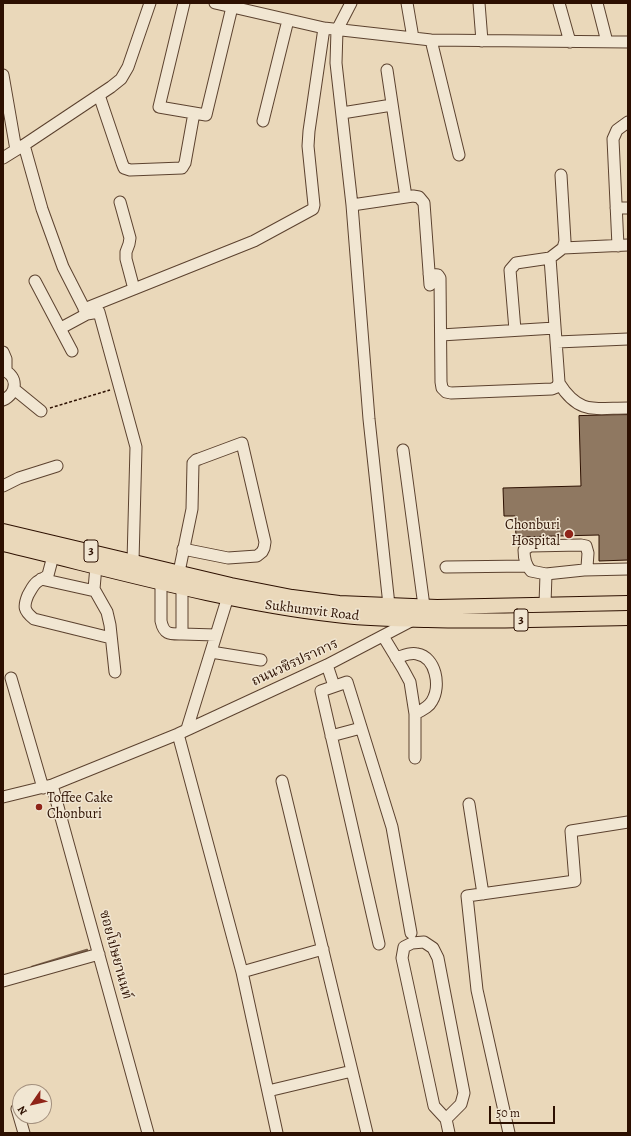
<!DOCTYPE html>
<html>
<head>
<meta charset="utf-8">
<style>
  body { margin:0 }
  #map { position:relative; width:631px; height:1136px; overflow:hidden; background:#ead8ba; font-family:Alegreya,serif }
  canvas { display:block }
  .frame { position:absolute; inset:0; border:4px solid #2d1001; pointer-events:none }
  .north { position:absolute; left:12px; top:1084px; width:40px; height:40px; box-sizing:border-box; background:#f1e6d2; border:1px solid #a3907e; border-radius:50%; rotate:236deg; font-size:11px; font-weight:700; line-height:16px; text-align:center; color:#2d1001 }
  .north::after { content:''; display:block; margin:auto; width:14px; height:18px; background:#8f2418; clip-path:polygon(50% 0,100% 100%,50% 72%,0 100%) }
  .scale { position:absolute; left:489px; top:1106px; width:66px; height:18px; box-sizing:border-box; border:2px solid #2d1001; border-top:0; padding-left:5px; font-size:12px; line-height:14px; white-space:nowrap; color:#2d1001; -webkit-text-stroke:3px #f1e6d2; paint-order:stroke }
</style>
</head>
<body>
<div id="map">
<canvas width="631" height="1136"></canvas>
<div class="frame"></div>
<div class="north">N</div>
<div class="scale">50 m</div>
</div>
<script>
const ctx = document.querySelector('canvas').getContext('2d');
ctx.lineJoin = 'round';
function trace(path, color, width, dash) { ctx.strokeStyle = color; ctx.lineWidth = width; ctx.lineCap = dash ? 'butt' : 'round'; ctx.setLineDash(dash || []); ctx.stroke(path); }
function fillPath(path, color) { ctx.fillStyle = color; ctx.fill(path, 'evenodd'); }
function label(font, color, halo, rows, align = 'center') {
  ctx.font = font + ' Alegreya,"Noto Serif Thai",serif'; ctx.lineWidth = 3; ctx.setLineDash([]); ctx.textBaseline = 'middle'; ctx.strokeStyle = halo; ctx.fillStyle = color; for (const [text, x, y, turn = 0] of rows) {
    ctx.save(); ctx.translate(x, y); ctx.rotate((+turn || 0) * Math.PI / 180); ctx.textAlign = isNaN(turn) ? turn : align; if (halo) ctx.strokeText(text, 0, 0); ctx.fillText(text, 0, 0); ctx.restore();
  }
}
const stream = new Path2D(`
  M32,967l55,-17`);
const building = new Path2D(`
  M628,415v145l-29,1v-26l-83,2 -1,-21h-11l-1,-28 78,-2 -2,-70z`);
const path = new Path2D(`
  M50,408l60,-18`);
const minor = new Path2D(`
  M184,3l-25,104 47,8 27,-112
  M215,3l109,25 107,12 197,2
  M351,3l-14,27 -1,33 16,142 17,214 20,186
  M407,3l6,35
  M479,3l3,38
  M559,3l11,39
  M597,3l10,39
  M431,40l28,115
  M387,70l19,127
  M3,75l13,75
  M99,95l23,68 2,5 6,2 52,-2 3,-5 9,-50
  M342,113l50,-8
  M263,121l25,-101
  M24,145l18,64 21,58 24,47
  M3,158l21,-13 87,-58 10,-8 7,-12 22,-64
  M120,202l10,36 -1,6 -3,8v7l8,30
  M352,205l61,-9 6,1 5,6 6,82
  M616,208h12
  M618,246l-5,-107 4,-9 11,-8
  M563,248l65,-3
  M429,274l9,1 2,3 1,104 1,6 4,4 5,1 101,-4 5,-2 2,-5 -9,-124 13,-10 2,-7 -4,-66
  M35,281l37,70
  M84,309l170,-68 59,-32 1,-4 -6,-59 1,-15 15,-103
  M61,328l26,-14 12,-2 37,135 -3,114
  M515,330l-5,-60 6,-7 34,-5
  M441,335l114,-7
  M557,342l71,-3
  M3,352l3,7v12
  M3,370c16,6 14,24 0,30
  M559,383c20,32 36,25 69,25
  M14,389l27,22
  M403,450l21,156
  M3,486l16,-8 38,-12
  M53,556l-5,19c-3,3 -7,4 -11,7 -4,3 -6,8 -9,13 -5,12 -4,16 6,24l77,19
  M96,566l-2,23 13,23 3,13 5,47
  M446,567l81,-1
  M584,570l3,-3 1,-14 -2,-7 -5,-1 -51,1 -6,4c0,7 2,16 7,21l15,3 38,-4 44,-1
  M179,572l13,-63 1,-46 3,-3 3,-1 43,-16 23,99 -1,6 -2,4 -5,4 -29,2 -45,-9
  M41,579l54,12
  M161,583v38c3,14 9,13 21,13v-46
  M545,604l1,-30
  M182,634l34,1
  M383,636l20,33 7,13 5,32v44
  M211,652l50,8
  M396,658c7,-2 14,-6 21,-4 19,3 24,32 15,47 -3,6 -10,9 -17,13
  M327,665l7,21
  M11,678l32,110
  M187,729l43,-139
  M178,734l64,238 35,161
  M331,736l30,-8
  M282,781l85,352
  M52,785l96,348
  M3,797l49,-12 126,-51 149,-69 86,-45
  M469,804l14,90
  M424,942l9,6 5,10 26,135 -3,11 -15,15 -12,-13 -32,-148 2,-11 8,-4z
  M379,944l-58,-253 26,-9 45,145 19,106
  M242,972l81,-23
  M3,981l96,-27
  M268,1091l84,-20
  M17,1109l7,24
  M446,1119l3,14
  M509,1133l-32,-143 -10,-94 108,-15 -4,-50 57,-9`);
const major = new Path2D(`
  M3,531l228,54 61,12 47,6 98,4 191,-4
  M3,544c110,26 220,58 333,71 30,4 61,4 92,5 66,2 133,-1 200,-2`);
const markers = [
  [569,534,5,"#8f2418"],
  [39,807,4,"#8f2418"]
];
const shields = [
  [91,551,14],
  [521,620,14]
];
const shieldNames = [
  ["3",91,551],
  ["3",521,620]
];
const poiNames = [
  ["Chonburi",560,526],
  ["Hospital",560,542],
  ["Toffee Cake",47,799,"left"],
  ["Chonburi",47,815,"left"]
];
const streetNames = [
  ["Sukhumvit Road",312,611,7],
  ["ถนนวชิรปราการ",295,663,-25],
  ["ซอยโปษยานนท์",115,955,75]
];
trace(stream, '#785f4a', 2.5);
fillPath(building, '#8f7861');
trace(building, '#2d1001', 1);
trace(minor, '#5c422f', 13);
trace(major, '#2d1001', 16);
trace(path, '#2d1001', 1.5, [3, 2]);
trace(minor, '#f1e6d2', 11);
trace(major, '#ead8ba', 14);
for (const [x, y, r, color] of markers) { const dot = new Path2D(); dot.arc(x, y, r, 0, 2 * Math.PI); ctx.fillStyle = color; ctx.fill(dot); trace(dot, '#f1e6d2', 1.5); }
for (const [x, y, w] of shields) { const box = new Path2D(); box.roundRect(x - w / 2, y - 11, w, 22, 3); ctx.fillStyle = '#f1e6d2'; ctx.fill(box); trace(box, '#2d1001', 1); }
label('bold 13px', '#2d1001', null, shieldNames);
label('14px', '#2d1001', '#f1e6d2', poiNames, 'right');
label('14px', '#2d1001', '#f1e6d2', streetNames);
</script>
</body>
</html>
